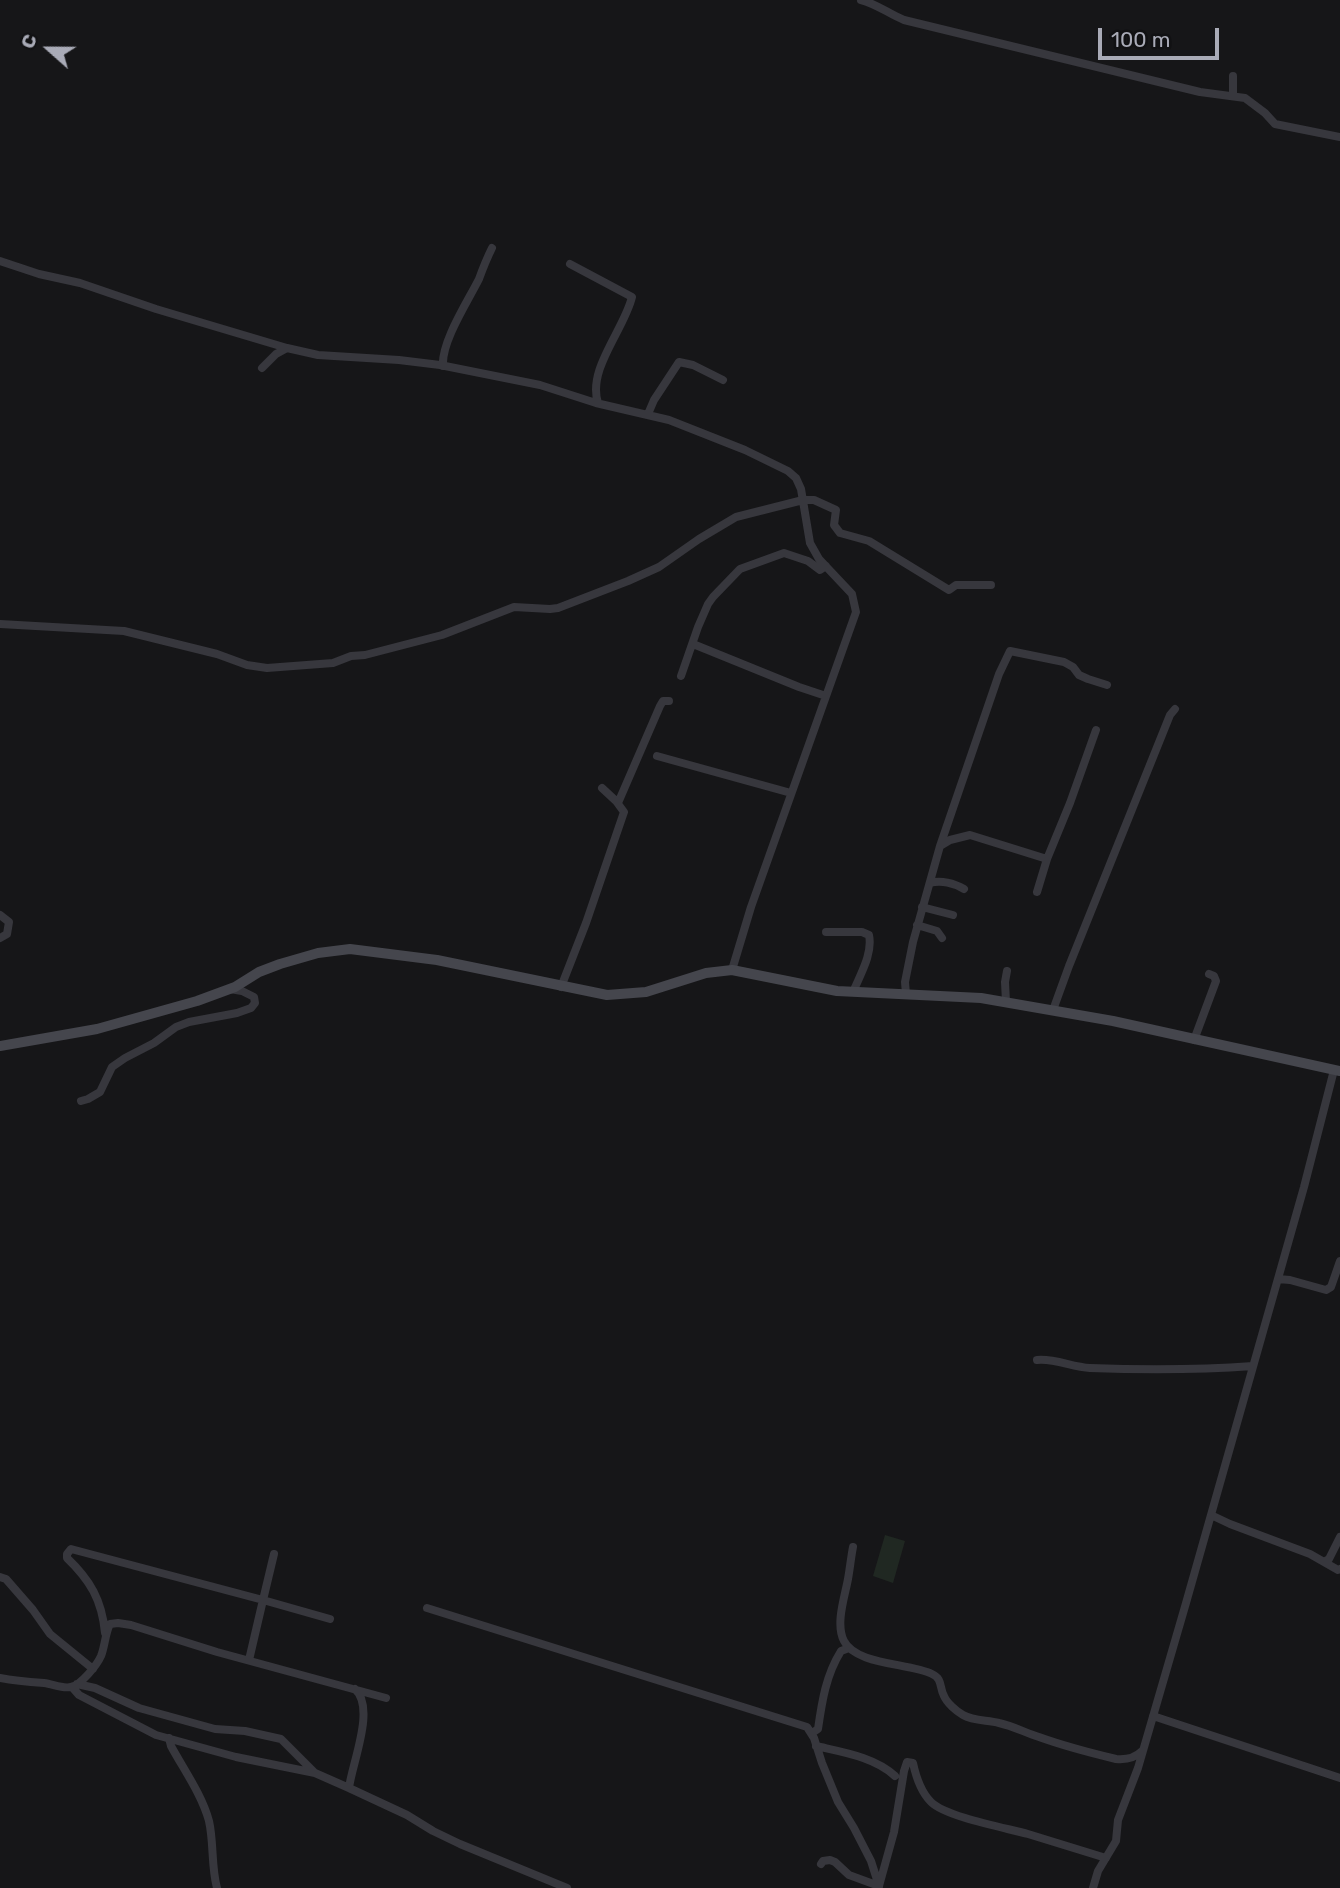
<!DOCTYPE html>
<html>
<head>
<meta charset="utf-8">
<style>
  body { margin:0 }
  #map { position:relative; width:1340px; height:1888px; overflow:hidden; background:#161618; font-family:Rubik,sans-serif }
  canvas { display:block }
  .north { position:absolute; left:14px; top:14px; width:70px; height:70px; -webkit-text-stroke:5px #111113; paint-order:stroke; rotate:291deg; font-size:19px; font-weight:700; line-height:28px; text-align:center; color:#a9abb7 }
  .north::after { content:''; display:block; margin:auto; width:24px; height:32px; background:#a9abb7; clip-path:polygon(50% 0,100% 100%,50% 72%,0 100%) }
  .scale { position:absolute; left:1098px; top:28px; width:121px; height:32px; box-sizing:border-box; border:4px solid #a9abb7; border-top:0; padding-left:9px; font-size:21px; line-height:24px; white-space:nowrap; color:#a9abb7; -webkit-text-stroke:5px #111113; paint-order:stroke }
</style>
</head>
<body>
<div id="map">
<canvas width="1340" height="1888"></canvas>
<div class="north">С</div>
<div class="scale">100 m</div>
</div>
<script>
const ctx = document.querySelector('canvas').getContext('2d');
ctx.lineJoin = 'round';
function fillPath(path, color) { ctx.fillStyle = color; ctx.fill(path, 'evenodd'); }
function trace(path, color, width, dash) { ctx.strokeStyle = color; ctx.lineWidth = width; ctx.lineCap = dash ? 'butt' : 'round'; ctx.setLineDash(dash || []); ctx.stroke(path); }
const green = new Path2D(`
  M885,1535l20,6 -12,42 -20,-7z`);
const street = new Path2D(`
  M861,0c16,4 28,14 43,20l296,72 45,6 20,15 10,11 65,13
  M1233,76v20
  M0,261l39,13 41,9 76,26 131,39
  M570,264l62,33c-8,33 -45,72 -34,106
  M443,366c-2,-24 25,-65 36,-87 4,-11 8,-21 13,-31
  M262,368l14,-14 11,-6 31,7 81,5 41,5 100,20 56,18 73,17 76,30 43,21 8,7 5,11 9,54 9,16 33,35 4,18 -105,295 -19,63
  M648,414l6,-14 25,-38 14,3 30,15
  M0,624l124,7 93,23 30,11 20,3 66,-5 18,-7 14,-1 77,-20 72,-28 36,2 8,-1 70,-27 31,-14 40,-28 37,-22 67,-17h11l22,10 -2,15 6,8 29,8 80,49 7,-5h35
  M693,644l106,43 27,9
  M681,676l17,-49 10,-23 5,-7 27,-28 44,-16 24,8 12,9 6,-4
  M657,756l134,37
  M618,803l42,-97 3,-5h6
  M940,846l59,-172 11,-23 54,11 9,5 6,8 9,4 19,6
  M1047,859l23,-56 26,-73
  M930,883c11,-3 24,0 34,6
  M922,907l31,8
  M0,915l9,7 -2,12 -7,4
  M917,925l20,6 5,7
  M826,932h36l7,3c4,19 -9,40 -16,57
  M561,987l25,-64 38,-111 -8,-11 -14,-13
  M906,994l-1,-12 8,-40 27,-96 10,-6 20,-5 77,24 -10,33
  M1006,1002l-1,-20 2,-11
  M1053,1010l16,-44 101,-251 5,-6
  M1194,1040l22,-59 -2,-5 -5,-2
  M81,1101l7,-2 12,-7 12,-25 13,-9 29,-15 22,-16 13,-5 48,-9 14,-5 4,-5 -1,-6 -12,-6 -12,-2
  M1278,1279l12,1 36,10 5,-3 9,-26
  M1037,1360c17,-2 35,7 53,8 54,2 108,2 163,-2
  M1211,1515l19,9 80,30 28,16 2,-1
  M853,1547c-2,10 -3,21 -5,32 -3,17 -13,45 -4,62 12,24 65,22 88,33 11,5 7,13 12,22 3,7 12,15 19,19 10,6 24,5 36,8 14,3 27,10 40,14 25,9 52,16 77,22 11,1 19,-1 26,-8
  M1324,1562l5,-3 11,-22
  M0,1577l6,2 27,31 17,24 43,35
  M427,1608l380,119 7,11 8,25 16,39 16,26 17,33 8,25
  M105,1633c-3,-33 -15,-53 -38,-75v-4l4,-5 192,51 11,-46
  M249,1660l14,-60 67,19
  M0,1678c15,3 29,4 44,5 9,1 18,6 27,4 10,-2 26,-22 30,-31 4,-10 4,-22 9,-32l8,-1 13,2 86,27 169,46
  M77,1684l18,4 44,20 76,21 30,2 36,8 34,34
  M72,1687l7,8 77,40 80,22 79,16 34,15
  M355,1689c21,19 -3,74 -6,99l58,27 26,16 27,13 107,44
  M1153,1716l187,62
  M812,1733l6,-4c4,-28 8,-54 23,-78l8,-3
  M169,1738l2,8c13,24 31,49 38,75 5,22 2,45 8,67
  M816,1746c26,6 59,11 79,30
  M821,1864l2,-3 7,-1 5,2 14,13 30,11
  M879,1886l15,-54 10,-61 3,-9 6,1c3,14 8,29 18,39 15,15 75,26 97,32 26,8 52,16 78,24
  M1093,1888l5,-17 18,-30 2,-21 20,-52 48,-165 118,-416 30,-117`);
const secondary = new Path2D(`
  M0,1046l97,-17 100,-28 38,-14 24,-15 21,-8 38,-11 32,-4 87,11 170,35 39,-3 60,-19 26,-3 105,21 144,7 132,23 227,50`);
fillPath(green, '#202822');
trace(street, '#37373d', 8);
trace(secondary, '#45464d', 10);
</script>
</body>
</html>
